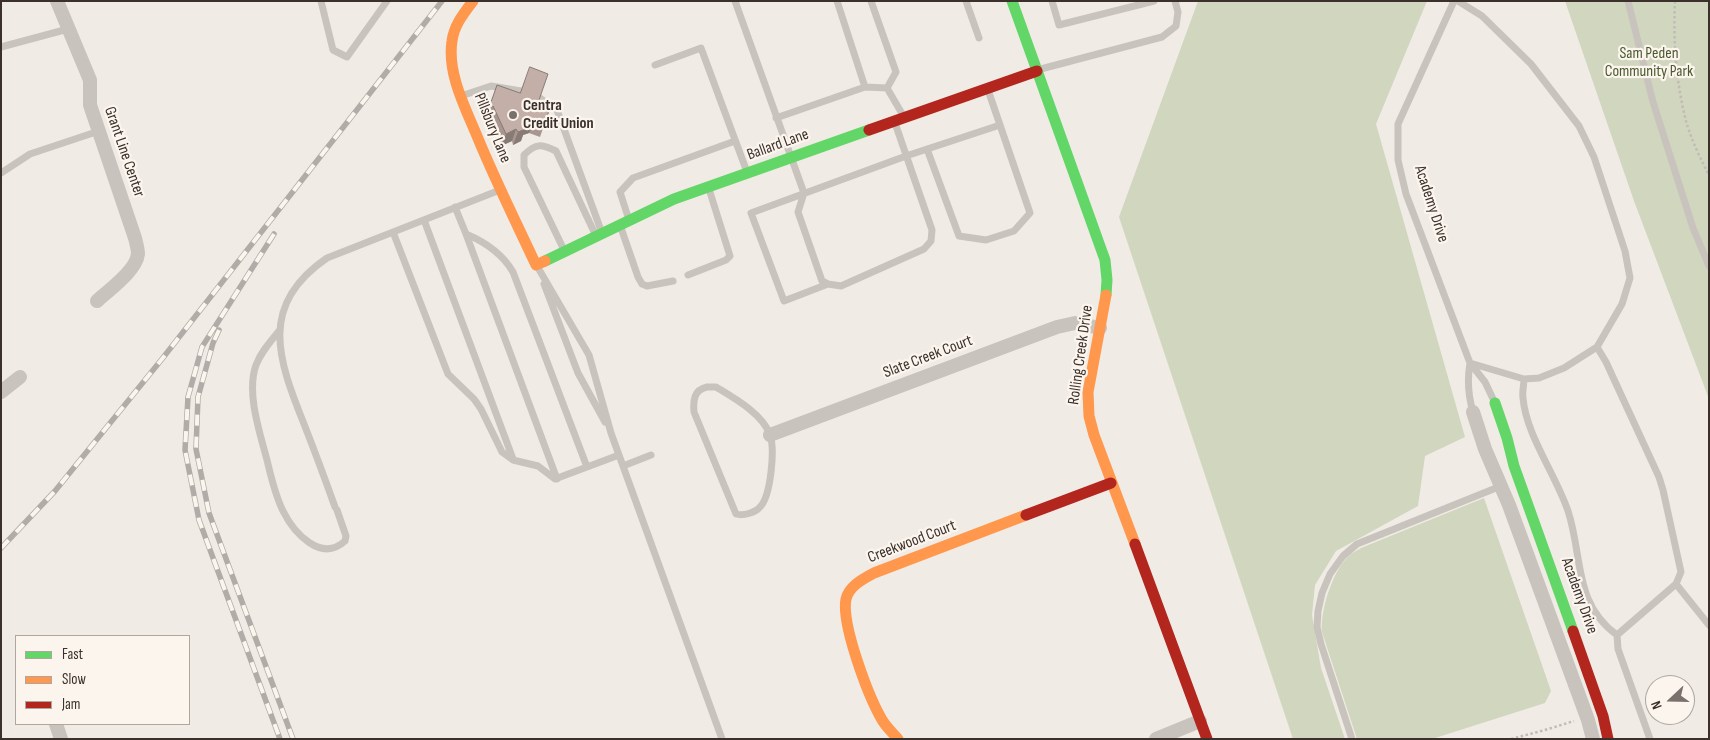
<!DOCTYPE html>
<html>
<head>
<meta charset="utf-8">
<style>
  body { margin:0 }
  #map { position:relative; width:1710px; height:740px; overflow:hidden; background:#f0ebe5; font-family:"Sofia Sans Condensed",sans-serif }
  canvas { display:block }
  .frame { position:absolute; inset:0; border:2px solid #3b302b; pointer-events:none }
  .legend { position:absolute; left:15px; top:635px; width:175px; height:90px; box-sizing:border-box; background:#fbf5ee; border:1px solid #aea6a0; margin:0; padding:6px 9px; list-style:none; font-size:15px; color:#3b302b }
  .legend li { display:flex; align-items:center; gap:10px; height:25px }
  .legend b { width:25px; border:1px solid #aea6a0 }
  .north { position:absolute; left:1645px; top:675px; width:50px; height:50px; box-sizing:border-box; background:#fbf5ee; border:1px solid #aea6a0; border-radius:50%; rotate:249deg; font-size:14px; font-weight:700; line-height:20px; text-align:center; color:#3b302b }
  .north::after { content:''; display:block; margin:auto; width:18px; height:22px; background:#7a716c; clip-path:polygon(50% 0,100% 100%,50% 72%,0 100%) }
</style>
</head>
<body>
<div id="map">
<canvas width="1710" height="740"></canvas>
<div class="frame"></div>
<ul class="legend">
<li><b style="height:6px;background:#63d668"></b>Fast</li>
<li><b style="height:6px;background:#ff974d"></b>Slow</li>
<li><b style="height:6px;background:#b3261e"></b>Jam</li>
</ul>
<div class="north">N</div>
</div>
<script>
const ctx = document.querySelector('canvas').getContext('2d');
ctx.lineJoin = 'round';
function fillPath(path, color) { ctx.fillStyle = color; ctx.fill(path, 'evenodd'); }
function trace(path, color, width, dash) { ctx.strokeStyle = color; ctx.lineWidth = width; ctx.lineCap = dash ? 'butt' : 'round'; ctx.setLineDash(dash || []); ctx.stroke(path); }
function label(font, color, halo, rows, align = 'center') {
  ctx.font = font + ' "Sofia Sans Condensed",sans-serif'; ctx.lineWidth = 4.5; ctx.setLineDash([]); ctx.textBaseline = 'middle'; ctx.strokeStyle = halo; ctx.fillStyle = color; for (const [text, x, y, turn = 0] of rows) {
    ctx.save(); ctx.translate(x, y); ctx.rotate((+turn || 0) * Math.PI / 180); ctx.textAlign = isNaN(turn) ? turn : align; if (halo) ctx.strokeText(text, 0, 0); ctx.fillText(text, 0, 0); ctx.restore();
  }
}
const green = new Path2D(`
  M1198,1h229l-51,123 89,313 -40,19 -7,50 -82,45 -21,34 -3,30 9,53 24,71h-52l-174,-522z
  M1565,1h144v398l-75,-198z
  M1484,498l67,193 -6,12 -113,36h-75l-35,-107c-2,-21 11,-64 29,-78 3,-2 7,-4 10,-6z`);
const path = new Path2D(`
  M1675,1c-2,40 1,81 11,120 5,18 14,37 23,54
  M1511,739l34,-9 29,-9`);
const lane = new Path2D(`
  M321,1l12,49 14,7 40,-56
  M735,1l69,192 -6,19 24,69 6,3 13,2 83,-37 7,-8 1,-11 -37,-107
  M837,1l28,86 22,1 17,29
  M871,1l25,71 -9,16
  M966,1l13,37
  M1052,1l7,24 95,-24
  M1454,1l-56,123v36l8,34 64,169 15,19 9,19
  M1458,1l24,15 49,48 48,62 15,31 31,94 5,27 -8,26 -25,43 9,15 53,115 4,13 18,82 -5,12 -59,51c-44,-32 -34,-79 -49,-124 -12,-36 -42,-76 -45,-113 -1,-6 1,-13 1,-19l-54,-16
  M1628,1l25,101 40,126 16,38
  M1,47l67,-18
  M655,65l46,-17 46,124
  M1037,70l125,-33 14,-11 2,-14 -3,-11
  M461,96l30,-10 30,5
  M540,98l17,12 45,123
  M776,118l89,-31
  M927,149l32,87 27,4 28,-9 16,-18 -30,-88
  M1,173l29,-19 69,-23
  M455,207l11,27c19,8 36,19 47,38l74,195
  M424,220l89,239
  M629,220l-9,-28 13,-14 102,-37
  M620,225l18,52 4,7 5,2 26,-5
  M393,232l55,142 26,25 7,10 21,43 11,8 25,6 17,13 64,-24
  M466,234l91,245
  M564,250l-40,-83v-12c12,-12 17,-11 32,-4l40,85
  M537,266l52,89 22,78 111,306
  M688,275l38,-15 4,-4 -21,-67
  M544,284l34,89 27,49
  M828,284l-44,17 -33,-88 155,-57 94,-31 -12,-35
  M279,331c-9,11 -18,21 -23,34 -10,28 4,68 11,95 4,17 8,35 16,51 11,22 38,52 62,30l1,-5 -9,-26
  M1470,363c-3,17 -2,32 3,49
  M1524,379l15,-1 25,-10 33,-21
  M707,387h9c18,11 47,27 54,48 5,14 1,61 -10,72 -5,6 -17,9 -24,7l-42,-102c-1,-12 0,-22 13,-25z
  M623,466l28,-11
  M335,507c-10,-28 -20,-55 -31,-83 -26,-65 -46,-119 23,-166l173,-68
  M1676,584l33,41
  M1617,635l1,14 32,90
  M1352,739l-31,-95 -4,-17 1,-16 4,-18 8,-19 13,-18 14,-12 144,-58`);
const street = new Path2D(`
  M57,1l33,79v25l45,133c1,4 3,11 3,16 -2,17 -29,36 -41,47
  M1,392l19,-15
  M1473,412l12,37 24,56 79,215 5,19
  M770,435l287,-108 18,-4 25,5
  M56,724l5,15
  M1156,739l44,-18`);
const fast = new Path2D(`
  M1012,1l93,259 2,20 -1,15
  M545,261l129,-62 195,-69
  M1495,403l12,35 7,28 59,165`);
const slow = new Path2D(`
  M473,1c-9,12 -19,24 -21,40 -5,32 13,66 25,95 18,44 39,86 59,129l9,-4
  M1106,295l-18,97 1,24 5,19 41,109
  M898,739c-6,-7 -13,-13 -17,-21 -13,-23 -40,-94 -35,-119 3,-13 17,-20 28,-26l152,-58`);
const jam = new Path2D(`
  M869,130l168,-59
  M1026,515l85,-32
  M1135,544l72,195
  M1573,631l30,85 5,23`);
const rail = new Path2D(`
  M274,234l-72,113 -14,50 -3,53 14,70 81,219
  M219,330l-6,13 -15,54 -2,52 13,64 84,226
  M1,548l54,-57 107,-132 280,-358`);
const wall = new Path2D(`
  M497,85l54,20 -11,32 -11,-4 -6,2 -2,6 -8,4 -1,-4 -11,5 -12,-28 -3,-1z`);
const shadedWall = new Path2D(`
  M534,121l-5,12 -6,2 -2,6 -8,4 5,-13 6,-7z
  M516,129l-4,12 -11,5 5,-12z`);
const building = new Path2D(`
  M530,67l18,7 -9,26 12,5 -7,20 -10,-4 -10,4 2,4 -8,3 -2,-3 -10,5 -13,-28 -3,-1 7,-20 23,8z`);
const markers = [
  [513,115,5,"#7a716c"]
];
const parkNames = [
  ["Sam Peden",1649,54],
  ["Community Park",1649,72]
];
const poiNames = [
  ["Centra",523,106],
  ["Credit Union",523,124]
];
const streetNames = [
  ["Pillsbury Lane",492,128,68],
  ["Ballard Lane",778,145,-20],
  ["Grant Line Center",124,152,71],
  ["Academy Drive",1431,204,72],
  ["Rolling Creek Drive",1081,355,-82],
  ["Slate Creek Court",928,357,-21],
  ["Creekwood Court",912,542,-21],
  ["Academy Drive",1579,596,70]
];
fillPath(green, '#d1d6bf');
trace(path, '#c2bbb6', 2.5, [2.5, 2.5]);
trace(lane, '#c9c3be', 7);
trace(street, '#c9c3be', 14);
trace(fast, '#63d668', 11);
trace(slow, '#ff974d', 11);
trace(jam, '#b3261e', 11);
trace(rail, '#b1aca8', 5.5);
trace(rail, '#fbf5ee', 4, [11]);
fillPath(wall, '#a89690');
fillPath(shadedWall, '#887a75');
fillPath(building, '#c3afa7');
trace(building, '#887a75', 1);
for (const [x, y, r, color] of markers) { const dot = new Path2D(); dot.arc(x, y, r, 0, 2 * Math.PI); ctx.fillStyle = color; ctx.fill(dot); trace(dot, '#fbf5ee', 2); }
label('16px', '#4a5a2e', '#fbf5ee', parkNames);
label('bold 16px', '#3b302b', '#fbf5ee', poiNames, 'left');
label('16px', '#3b302b', '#fbf5ee', streetNames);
</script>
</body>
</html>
